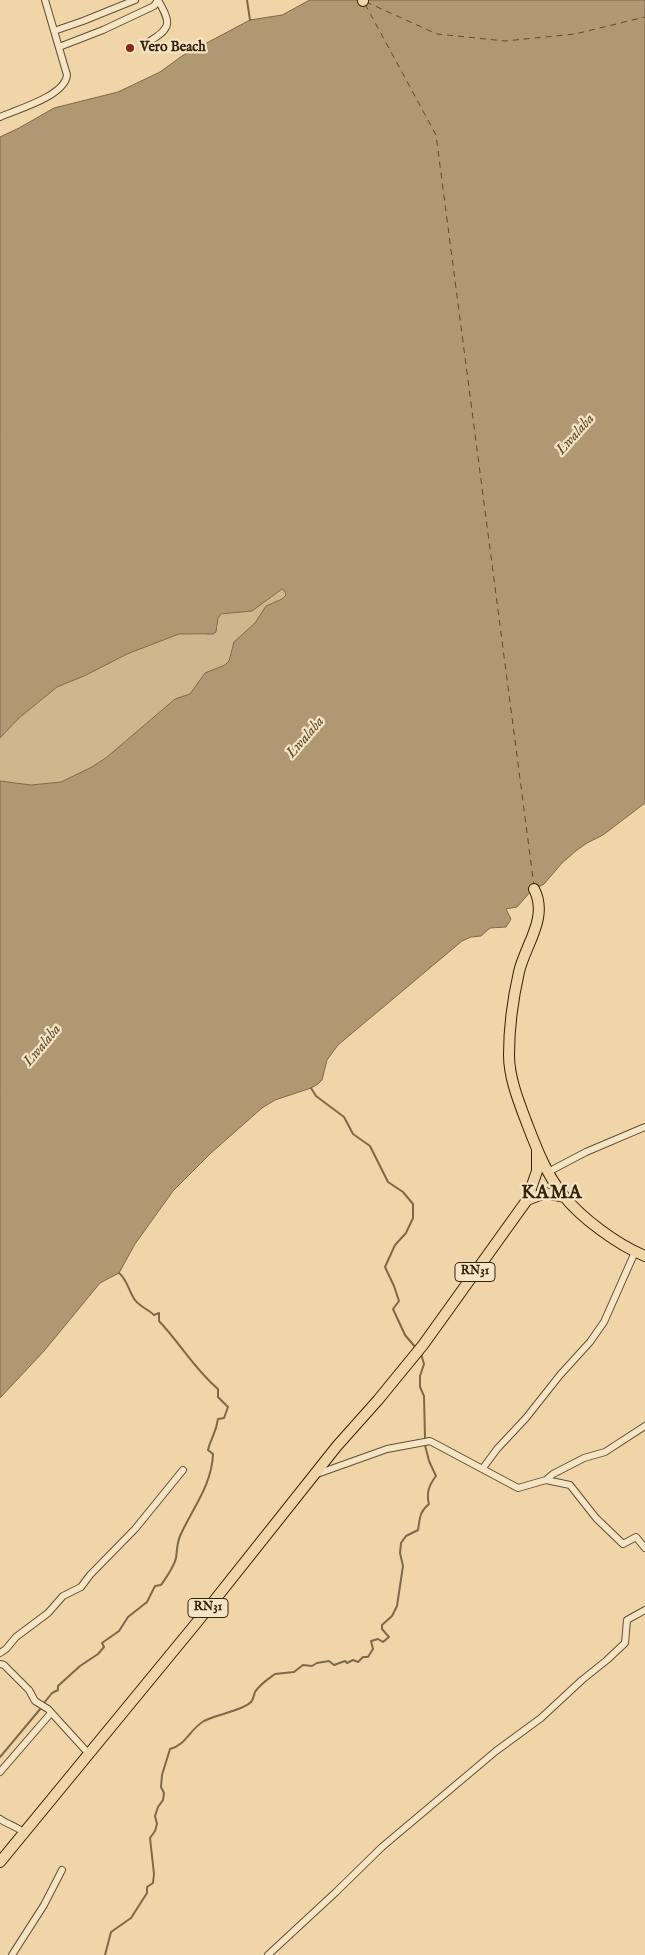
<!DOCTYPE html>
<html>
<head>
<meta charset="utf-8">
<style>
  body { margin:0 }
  canvas { display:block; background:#efd5a8 }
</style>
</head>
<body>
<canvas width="645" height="1955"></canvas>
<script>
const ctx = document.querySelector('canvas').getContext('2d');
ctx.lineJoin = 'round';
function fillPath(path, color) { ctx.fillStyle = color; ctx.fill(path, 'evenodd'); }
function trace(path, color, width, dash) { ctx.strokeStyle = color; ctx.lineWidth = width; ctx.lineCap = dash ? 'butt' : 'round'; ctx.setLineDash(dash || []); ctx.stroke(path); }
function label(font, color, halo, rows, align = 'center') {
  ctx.font = font + ' "IM FELL English",serif'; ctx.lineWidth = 4.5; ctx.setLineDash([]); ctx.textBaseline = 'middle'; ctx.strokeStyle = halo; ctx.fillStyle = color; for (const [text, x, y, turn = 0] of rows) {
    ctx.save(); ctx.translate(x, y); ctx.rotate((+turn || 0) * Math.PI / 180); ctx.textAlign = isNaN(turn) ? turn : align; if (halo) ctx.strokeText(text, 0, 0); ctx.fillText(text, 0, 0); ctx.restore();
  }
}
const green = new Path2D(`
  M280,590h4l1,7 -19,9 -11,17 -23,24 -3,14 -4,4 -20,8 -15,21 -15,5 -68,58 -15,10 -31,15 -30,3 -31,-4v-43l19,-20 38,-31 11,-4 59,-29 37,-15 15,-5 26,1 13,-7 -1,-7 2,-6 33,-4z`);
const water = new Path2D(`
  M310,0h335v803l-42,32 -16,8 -10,7 -15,13 -18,21 -13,7 -14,16 -11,2 5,10 -5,8 -16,1 -9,8 -10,1 -9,4 -124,104 -11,15 -5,20 -4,4 -7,4 -36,12 -13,8 -51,45 -38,38 -38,53 -16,29 -19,10 -56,68 -44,47v-617l31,4 30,-3 31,-15 15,-10 68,-58 15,-5 15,-21 20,-8 4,-4 5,-19 21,-19 11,-17 16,-7 4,-4 -2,-5 -2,-1 -30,22 -31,3 -3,4 -2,14 -3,2h-34l-52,20 -43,22 -27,11 -38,31 -19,20v-601l19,-9 35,-20 64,-16 42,-20 22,-16 68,-36 32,-5z`);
const stream = new Path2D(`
  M247,0l3,20
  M311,1088l5,8 28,21 9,17 17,12 18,36 15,10 10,12v14l-7,15 -11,12 -10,22 9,19 5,15 -6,8 12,26 11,13
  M421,1354l3,10 -4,12v11l4,9 1,43
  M44,1703l8,-10 6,-3v-4l22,-20 18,-12 6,-7 -2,-4 17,-12 9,-14 19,-15 8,-16 6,-1c5,-7 13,-18 15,-27 1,-7 1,-15 4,-22 12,-27 32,-51 33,-82l-5,-4c3,-13 8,-16 10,-31l6,-1 4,-11 -10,-10v-8c-23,-19 -38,-46 -59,-68v-8l-5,2c-5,-5 -15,-9 -19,-15 -6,-8 -8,-21 -16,-27
  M0,1757l41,-49
  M105,1955l6,-23 20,-14 16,-25v-6l6,-4 1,-9 -4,-36 5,-7 2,-7 -2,-8 3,-9 5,-7 1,-7 -3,-6 1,-12 8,-26c15,-3 20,-20 34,-28 13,-7 38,-10 47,-19 2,-2 3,-7 4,-10 5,-8 13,-13 20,-18l19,-2 9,-7 9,1 5,-3 12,-2 5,4 11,-4 2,2 6,-3 5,2 5,-5h5l5,-8 -2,-8 7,-2 5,3 6,-5 -7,-8v-4l10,-9 5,-10 6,-40 -3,-13 1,-10 5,-7 12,-6c2,-11 1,-18 11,-26 -3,-11 0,-19 7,-28l-7,-15 -4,-16`);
const ferry = new Path2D(`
  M366,2l71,32 68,7 70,-7 70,-17
  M365,4l71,131 98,751`);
const minor = new Path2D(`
  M54,31l29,-10 52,-21
  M150,41c23,-14 20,-19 8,-41
  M59,47l44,-17 51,-24 4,-6
  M0,117c18,-8 65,-21 67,-42l-22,-75
  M548,1172l38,-20 59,-25
  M483,1468l14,-19 29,-31 34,-43 30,-33 14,-20 31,-70
  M317,1474l70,-25 43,-8 88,47 28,-8 7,-6 31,-16 21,-6 40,-26
  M546,1480l24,5 26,33 27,26 13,-7 9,11
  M0,1653l6,-4 10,-12 32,-24 15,-17 18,-9 9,-12 45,-46 48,-59
  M0,1664l4,1 25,25 6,11 13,8 41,45
  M0,1772l51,-59
  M0,1819c8,6 17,7 24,14
  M12,1955l32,-50 18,-35
  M268,1955l68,-63 46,-45 114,-96 45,-33 41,-38 25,-20 18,-17 2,-23 18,-10`);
const primary = new Path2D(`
  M363,0v1
  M534,889c15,29 -9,56 -15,83 -6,26 -10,56 -10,83 0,22 9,45 17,66 10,26 20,53 37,74 18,23 55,50 82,61
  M527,1200l18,-7 19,4
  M0,1862l198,-241 139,-175 41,-46 45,-55 104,-145 10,-29v-21`);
const markers = [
  [130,48,5,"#8f2418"]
];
const shields = [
  [475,1272,40],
  [208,1608,40]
];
const shieldNames = [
  ["RN31",475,1272],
  ["RN31",208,1608]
];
const poiNames = [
  ["Vero Beach",140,48]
];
const waterNames = [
  ["Lwalaba",576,435,-48],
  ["Lwalaba",306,738,-49],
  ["Lwalaba",43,1046,-50]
];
const districtNames = [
  ["KAMA",552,1194]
];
fillPath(green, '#cfb78d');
fillPath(water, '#af9872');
trace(water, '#7e6948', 1);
trace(stream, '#7e6948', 2);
trace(ferry, '#5f4b2e', 1, [6, 5]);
trace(minor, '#634f31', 8);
trace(primary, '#342209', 12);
trace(minor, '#f5e4c6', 6);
trace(primary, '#efd5a8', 10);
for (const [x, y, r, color] of markers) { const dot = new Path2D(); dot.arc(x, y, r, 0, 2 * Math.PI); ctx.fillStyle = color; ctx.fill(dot); trace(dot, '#f5e4c6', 2); }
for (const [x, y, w] of shields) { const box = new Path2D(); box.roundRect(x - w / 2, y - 9.5, w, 19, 4); ctx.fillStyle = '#f5e4c6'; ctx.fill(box); trace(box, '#342209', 1); }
label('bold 12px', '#342209', null, shieldNames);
label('bold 14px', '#342209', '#f5e4c6', poiNames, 'left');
label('italic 15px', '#5f4b2e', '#f5e4c6', waterNames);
ctx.letterSpacing = '1px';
label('bold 19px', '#342209', '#f5e4c6', districtNames);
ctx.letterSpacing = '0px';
</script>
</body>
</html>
